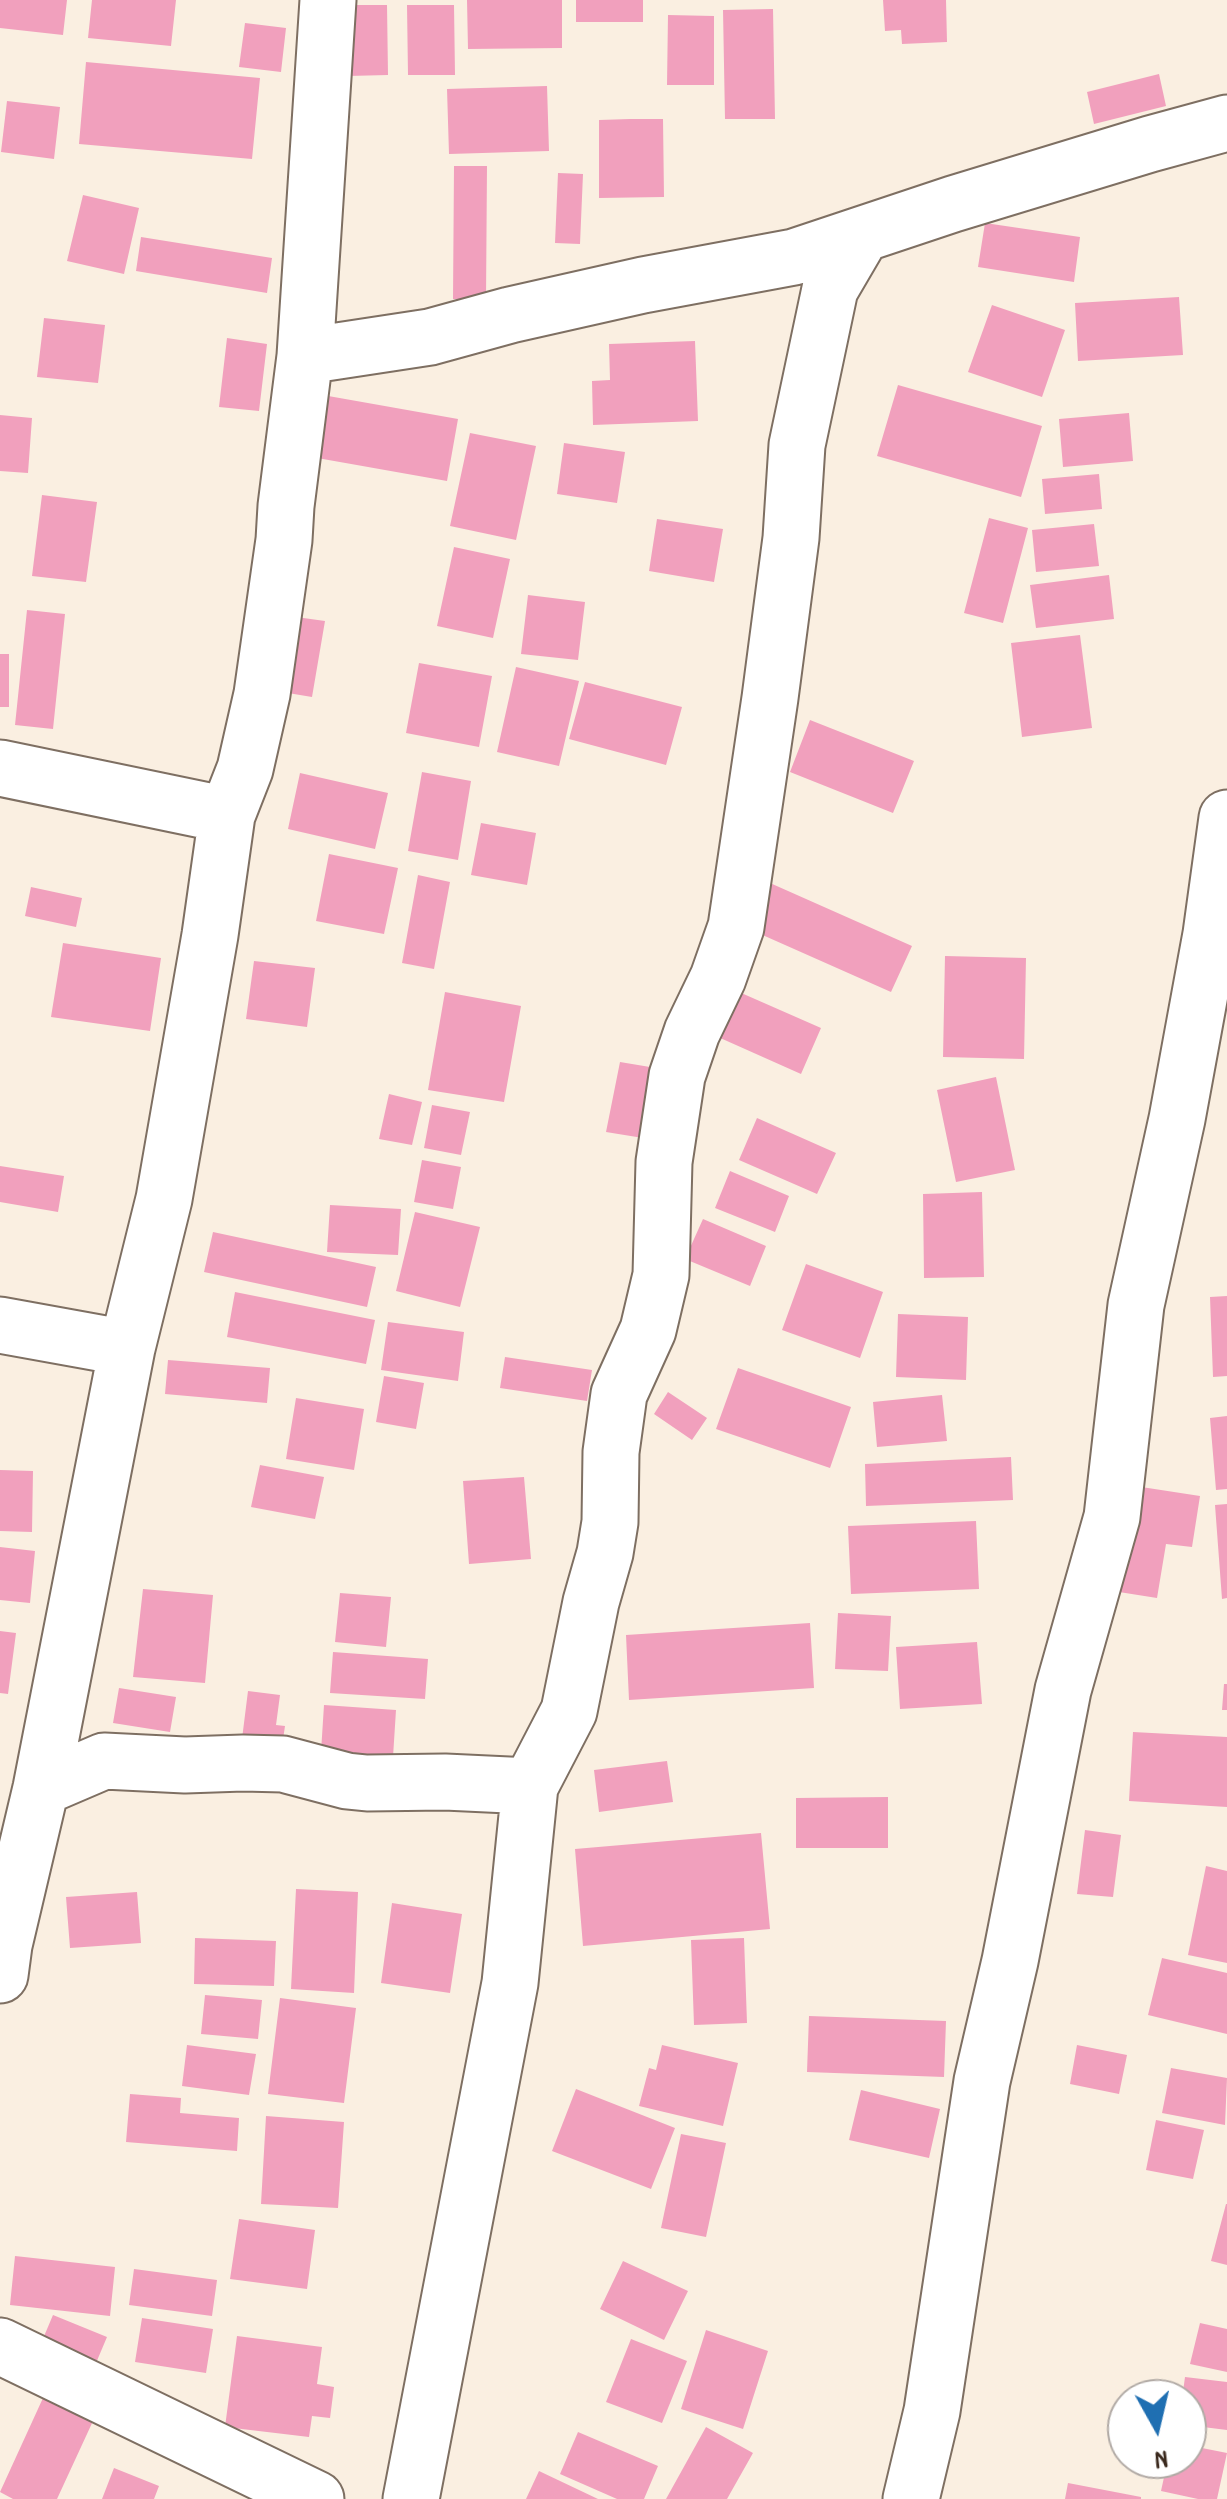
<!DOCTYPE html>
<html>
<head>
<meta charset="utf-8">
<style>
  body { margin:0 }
  #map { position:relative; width:1227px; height:2499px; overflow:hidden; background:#faefe1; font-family:Dekko,sans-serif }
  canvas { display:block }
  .north { position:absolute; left:1107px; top:2379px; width:100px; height:100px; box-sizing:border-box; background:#fff; border:2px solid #b1aaa5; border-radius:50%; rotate:172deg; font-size:28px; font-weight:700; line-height:40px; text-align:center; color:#3b2a1e }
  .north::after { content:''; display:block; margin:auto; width:35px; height:45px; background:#1f6fb2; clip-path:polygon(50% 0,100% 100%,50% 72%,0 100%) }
</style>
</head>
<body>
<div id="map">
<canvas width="1227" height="2499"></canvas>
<div class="north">N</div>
</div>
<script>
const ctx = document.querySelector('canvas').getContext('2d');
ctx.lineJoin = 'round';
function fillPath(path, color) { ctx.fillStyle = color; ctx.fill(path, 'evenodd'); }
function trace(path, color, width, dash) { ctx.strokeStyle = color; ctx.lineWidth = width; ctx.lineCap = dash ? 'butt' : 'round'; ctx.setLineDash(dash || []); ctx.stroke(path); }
const building = new Path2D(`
  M0,0h67l-4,35 -63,-7z
  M92,0h84l-5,46 -83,-8z
  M467,0h95v48l-94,1z
  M576,0h67v22h-67z
  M883,0h63l1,42 -45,2 -1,-14 -16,1z
  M348,5h39l1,70 -40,1z
  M407,5h47l1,70h-47z
  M773,9l2,110h-50l-2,-109z
  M668,15l46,1v69h-47z
  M245,23l41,5 -5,44 -42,-5z
  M86,62l174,16 -8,81 -173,-15z
  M1159,74l7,32 -72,18 -7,-32z
  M547,86l2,65 -100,3 -2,-65z
  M7,101l53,6 -6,52 -53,-7z
  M630,119h33l1,78 -65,1v-78z
  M454,166h33l-1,133h-33z
  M558,173l25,1 -3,70 -25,-1z
  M83,195l56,13 -15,66 -57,-13z
  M985,223l95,14 -6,45 -96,-15z
  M141,237l131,21 -5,35 -131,-22z
  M1179,297l4,58 -105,6 -3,-58z
  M992,305l73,25 -23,67 -74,-25z
  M44,318l61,7 -7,58 -61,-6z
  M227,338l40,6 -8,67 -40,-4z
  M695,341l3,80 -105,4 -1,-44 18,-1 -1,-36z
  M898,385l144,41 -21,71 -144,-41z
  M317,394l141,25 -11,62 -141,-25z
  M1129,413l4,48 -70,6 -4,-48z
  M0,415l32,3 -4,55 -28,-2z
  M470,433l66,13 -20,94 -66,-14z
  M564,443l61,9 -8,51 -60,-9z
  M1099,474l3,35 -57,5 -3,-35z
  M42,495l55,7 -11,80 -54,-6z
  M989,518l39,10 -25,95 -39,-10z
  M657,519l66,10 -9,53 -65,-11z
  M1094,524l5,42 -63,6 -4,-42z
  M454,547l56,12 -17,79 -56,-12z
  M1109,575l5,44 -78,9 -6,-43z
  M528,595l57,7 -7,58 -57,-6z
  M27,610l38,4 -12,115 -38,-4z
  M289,616l36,5 -13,76 -36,-6z
  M1080,635l12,93 -70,9 -11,-94z
  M0,654h9v53h-9z
  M419,663l73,13 -13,71 -73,-14z
  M516,667l63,14 -20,85 -62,-14z
  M585,682l97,25 -16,58 -97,-26z
  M810,720l104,41 -21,52 -103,-41z
  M422,772l49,9 -13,79 -50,-9z
  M300,773l88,20 -13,56 -87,-20z
  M481,823l55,10 -9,52 -56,-10z
  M329,854l69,14 -14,66 -68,-13z
  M418,875l32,7 -16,87 -32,-6z
  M770,883l142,63 -21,46 -142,-63z
  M31,887l51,11 -6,29 -51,-11z
  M63,943l98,15 -11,73 -99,-14z
  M945,956l81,2 -2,101 -81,-2z
  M254,961l61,7 -8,59 -61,-8z
  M445,992l76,14 -17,96 -76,-12z
  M739,992l82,36 -20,46 -83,-37z
  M620,1062l36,6 -13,70 -37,-6z
  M996,1077l19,93 -59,12 -19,-92z
  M389,1094l33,8 -10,43 -33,-6z
  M432,1105l38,7 -9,43 -37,-7z
  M757,1118l79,35 -19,41 -78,-34z
  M422,1160l39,7 -8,42 -39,-7z
  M0,1166l64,10 -6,36 -58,-10z
  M730,1171l59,25 -14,36 -60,-24z
  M982,1192l2,85 -60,1 -1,-84z
  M330,1205l71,4 -3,46 -71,-3z
  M415,1212l65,15 -20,80 -64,-16z
  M703,1219l63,27 -16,40 -65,-27z
  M213,1232l163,35 -9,40 -163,-35z
  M806,1264l77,28 -23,66 -78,-28z
  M235,1292l140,28 -9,44 -139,-27z
  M1227,1296v80l-14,1 -3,-80z
  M898,1314l70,3 -2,63 -70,-3z
  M388,1322l76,10 -6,49 -77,-11z
  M505,1357l87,13 -5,31 -87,-13z
  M168,1360l102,8 -3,35 -102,-9z
  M738,1368l113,39 -21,61 -114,-39z
  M384,1376l40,7 -8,46 -40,-7z
  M668,1392l39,26 -15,22 -38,-26z
  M942,1395l5,46 -70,6 -4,-45z
  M296,1398l68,11 -10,61 -68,-11z
  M1227,1416v73l-11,1 -6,-72z
  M1011,1457l2,43 -147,6 -1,-42z
  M260,1465l64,12 -9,42 -64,-12z
  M0,1470l33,1 -1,61 -32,-1z
  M524,1477l7,82 -62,5 -6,-83z
  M1135,1486l65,10 -8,51 -26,-3 -9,54 -38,-6z
  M1227,1504v94l-5,1 -7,-94z
  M976,1521l3,68 -128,5 -3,-68z
  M0,1547l35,4 -5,52 -30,-3z
  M143,1589l70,6 -8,88 -72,-6z
  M340,1593l51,4 -5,50 -51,-5z
  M838,1613l53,3 -3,55 -53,-2z
  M810,1623l4,65 -185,12 -3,-65z
  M0,1631l16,2 -8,61 -8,-1z
  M977,1642l5,62 -82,5 -4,-62z
  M333,1652l95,7 -3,40 -95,-6z
  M1224,1684h3v26h-5z
  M119,1688l57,9 -6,35 -57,-9z
  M248,1691l32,4 -4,30 9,1 -4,27 -40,-6z
  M324,1705l72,5 -3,47 -72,-5z
  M1133,1732l94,5v70l-98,-6z
  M667,1761l6,41 -74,10 -5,-42z
  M888,1797v51h-92v-50z
  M1085,1830l36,5 -8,62 -36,-3z
  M761,1833l9,96 -187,17 -8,-97z
  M1206,1866l21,5v92l-39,-8z
  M296,1889l62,3 -4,101 -63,-4z
  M137,1892l4,51 -71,5 -4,-51z
  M392,1903l70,11 -12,79 -69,-10z
  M195,1938l81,3 -2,45 -80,-2z
  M744,1938l3,85 -53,2 -3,-85z
  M1162,1958l65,15v61l-79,-19z
  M205,1995l57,5 -4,39 -57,-5z
  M280,1998l76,10 -12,95 -76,-9z
  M809,2016l137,5 -2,56 -137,-5z
  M187,2045l69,9 -7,41 -67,-9z
  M662,2045l76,18 -15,63 -84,-20 10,-38 7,2z
  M1077,2045l50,10 -8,39 -49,-10z
  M1171,2068l56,10 -2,47 -63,-12z
  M576,2089l99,39 -24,61 -99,-38z
  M861,2090l79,19 -11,49 -80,-18z
  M130,2094l51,4 -1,15 59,5 -2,33 -111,-9z
  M266,2116l78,6 -6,86 -77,-4z
  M1156,2120l48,10 -11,49 -47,-9z
  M681,2134l45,9 -20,94 -45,-9z
  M1226,2204h1v61l-16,-4z
  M239,2219l76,11 -8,59 -77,-10z
  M15,2256l100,11 -5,49 -100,-11z
  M623,2261l65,30 -24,49 -64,-31z
  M134,2269l83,11 -5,36 -83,-11z
  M53,2315l54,22 -11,26 -54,-22z
  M142,2318l71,11 -7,44 -71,-11z
  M1200,2323l27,6v43l-37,-8z
  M706,2330l62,21 -25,78 -62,-20z
  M237,2336l85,11 -5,37 17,3 -4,31 -18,-2 -3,21 -84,-10z
  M631,2339l56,22 -25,62 -56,-21z
  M1185,2377l42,5v48l-40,-5v-26h-5z
  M43,2398l50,23 -36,78h-44l-13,-7z
  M706,2427l47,26 -26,46h-61z
  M578,2432l80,34 -14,33h-27l-57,-25z
  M1187,2445l40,8 -10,46h-19l-37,-8 7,-32h19z
  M114,2468l45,18 -5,13h-52z
  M539,2471l59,28h-72z
  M1068,2483l73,14v2h-76z`);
const minor = new Path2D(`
  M305,356l125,-19 80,-22 133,-30 151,-28 159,-53 197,-60 77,-21
  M0,768l227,47
  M0,1325l127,23
  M41,1788l63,-27 81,4 58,-2 40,1 64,17 20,2 78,-1 85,4
  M0,1975l4,-30 37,-157 86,-440 37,-149 46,-264 17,-120 18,-46 17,-75 22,-154 2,-34 19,-150 23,-356
  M0,2346l316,153
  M411,2499l99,-516 20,-197 39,-75 22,-109 14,-49 5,-31 1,-70 8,-58 29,-64 13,-55 3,-113 13,-86 15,-44 26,-54 18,-51 34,-229 21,-160 6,-93 33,-156 31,-53
  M911,2499l21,-88 50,-330 28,-120 53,-271 49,-173 24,-212 41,-186 34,-185 16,-116`);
fillPath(building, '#f1a0bd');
trace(minor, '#7e6f62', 59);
trace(minor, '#fff', 55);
</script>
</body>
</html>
